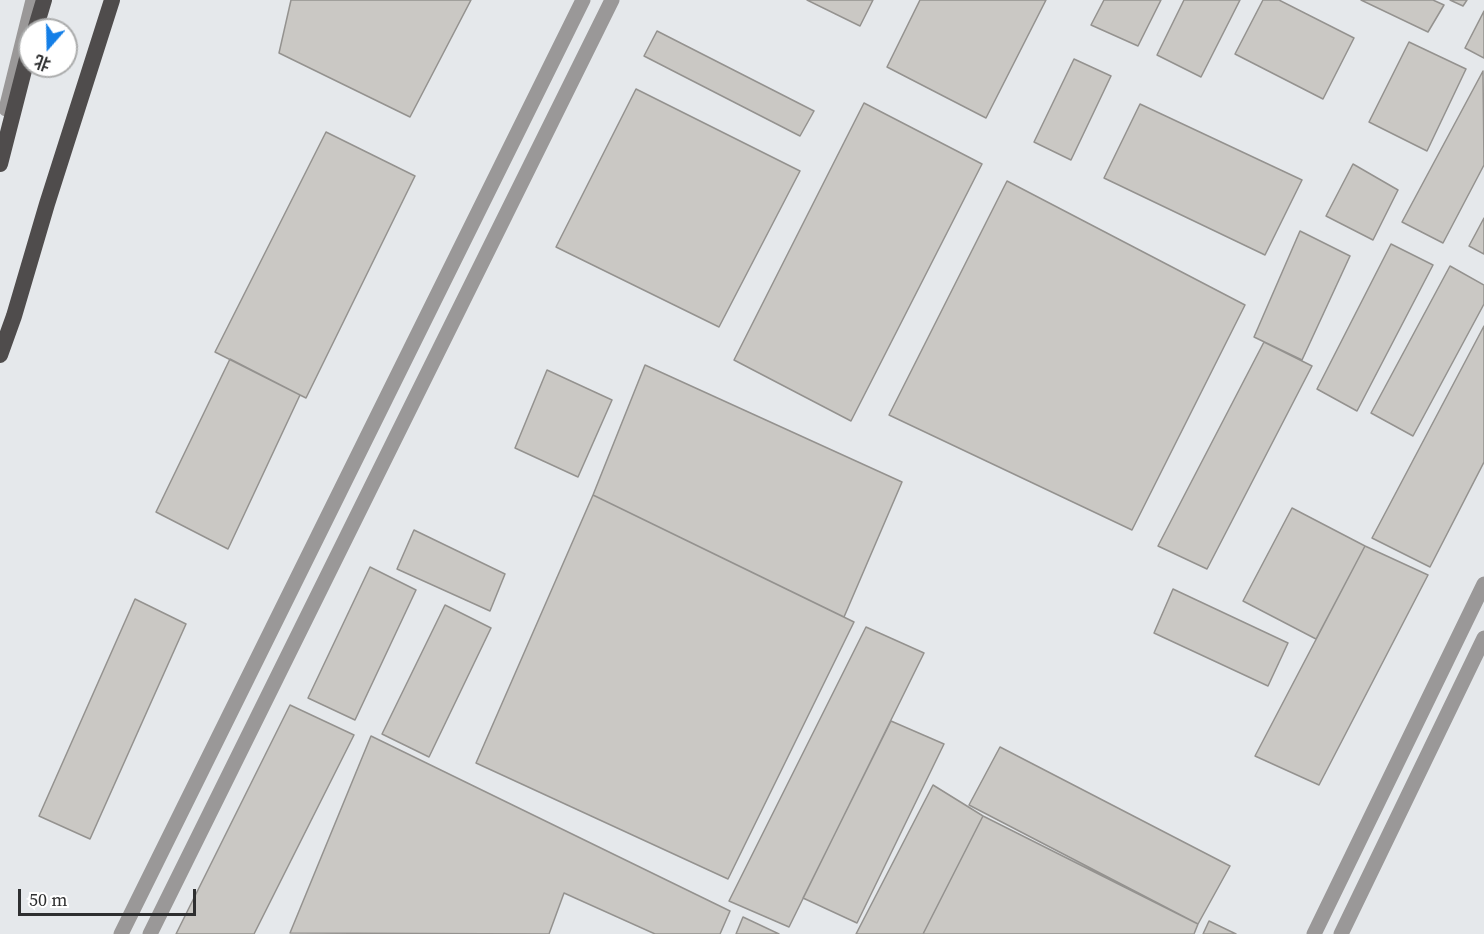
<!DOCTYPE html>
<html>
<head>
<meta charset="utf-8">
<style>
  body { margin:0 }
  #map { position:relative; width:1484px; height:934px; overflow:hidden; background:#e5e8eb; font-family:"Source Serif 4","Noto Sans SC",serif }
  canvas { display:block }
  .north { position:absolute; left:18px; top:18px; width:60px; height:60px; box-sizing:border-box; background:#fff; border:2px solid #abacac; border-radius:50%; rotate:200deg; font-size:16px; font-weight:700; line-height:24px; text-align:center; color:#2e2f30 }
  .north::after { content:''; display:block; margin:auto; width:21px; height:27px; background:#147fe7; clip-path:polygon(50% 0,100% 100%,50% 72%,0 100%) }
  .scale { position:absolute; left:18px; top:889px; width:178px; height:27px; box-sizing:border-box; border:3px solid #2e2f30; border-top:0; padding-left:8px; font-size:18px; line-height:21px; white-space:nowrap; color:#2e2f30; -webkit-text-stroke:4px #fff; paint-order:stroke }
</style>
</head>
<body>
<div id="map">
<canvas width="1484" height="934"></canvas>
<div class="north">北</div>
<div class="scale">50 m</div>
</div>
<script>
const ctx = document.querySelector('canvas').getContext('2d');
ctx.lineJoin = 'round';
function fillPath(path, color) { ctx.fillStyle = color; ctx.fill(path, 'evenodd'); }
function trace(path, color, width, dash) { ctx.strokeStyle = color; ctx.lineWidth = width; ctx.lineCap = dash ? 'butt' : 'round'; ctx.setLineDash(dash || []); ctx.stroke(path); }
const building = new Path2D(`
  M291,0h180l-61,117 -131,-64z
  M807,0h66l-13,26z
  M920,0h126l-60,118 -99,-51z
  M1104,0h57l-23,46 -47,-21z
  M1184,0h56l-39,77 -44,-22z
  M1263,0h16l75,38 -31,61 -88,-45z
  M1361,0h72l11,5 -16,27z
  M1450,0h17l-4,6z
  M1484,11v47l-19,-10z
  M657,31l157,80 -14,25 -156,-80z
  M1409,42l57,27 -39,82 -58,-29z
  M1074,59l37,17 -40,84 -37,-18z
  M1483,71l1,94 -41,78 -41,-21z
  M636,89l164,82 -81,156 -163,-80z
  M864,103l118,61 -131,257 -117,-61z
  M1140,104l162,76 -37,75 -161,-77z
  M326,132l89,44 -109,222 -91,-46z
  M1353,164l45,26 -25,50 -47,-24z
  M1007,181l238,124 -113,225 -243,-115z
  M1484,218v36l-15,-8z
  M1300,231l50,25 -48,104 -48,-23z
  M1391,244l42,21 -76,146 -40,-22z
  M1450,266l34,19v19l-71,132 -42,-23z
  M1484,326v136l-54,105 -58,-29z
  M1264,342l48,24 -105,203 -49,-23z
  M230,359l70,36 -72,154 -72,-37z
  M645,365l257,117 -58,135 -251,-122z
  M547,370l65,30 -34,77 -63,-29z
  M593,495l261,127 -126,257 -252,-116z
  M1292,508l73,38 -49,93 -73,-38z
  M414,530l91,44 -15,37 -93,-42z
  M1365,546l63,29 -109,210 -64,-29z
  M370,567l46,23 -61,130 -47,-22z
  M1173,589l115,54 -20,43 -114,-53z
  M135,599l51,25 -96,215 -51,-23z
  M445,605l46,23 -62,129 -47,-23z
  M866,627l58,26 -135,274 -60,-26z
  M290,705l64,30 -100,199h-78z
  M891,721l53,23 -87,179 -54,-25z
  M371,736l359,175 -10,23h-65l-91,-41 -15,41 -259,-1z
  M1000,747l230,119 -32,58 -229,-119z
  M933,785l50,31 -60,118h-67z
  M983,816l215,108 -4,10h-271z
  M743,917l36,17h-43z
  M1209,921l27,13h-33z`);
const minor = new Path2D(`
  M121,934l462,-934
  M150,934l462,-934`);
const tertiary = new Path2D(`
  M6,109l27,-109
  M1314,934l170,-350
  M1341,934l143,-296`);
const trunk = new Path2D(`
  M35,30l9,-30
  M0,164l30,-117
  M0,355l14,-39 33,-112 65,-204`);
fillPath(building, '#cac8c4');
trace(building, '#94928f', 1.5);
trace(minor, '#9a9898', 15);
trace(tertiary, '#9a9898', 15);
trace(trunk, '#4f4c4c', 16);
</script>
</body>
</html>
